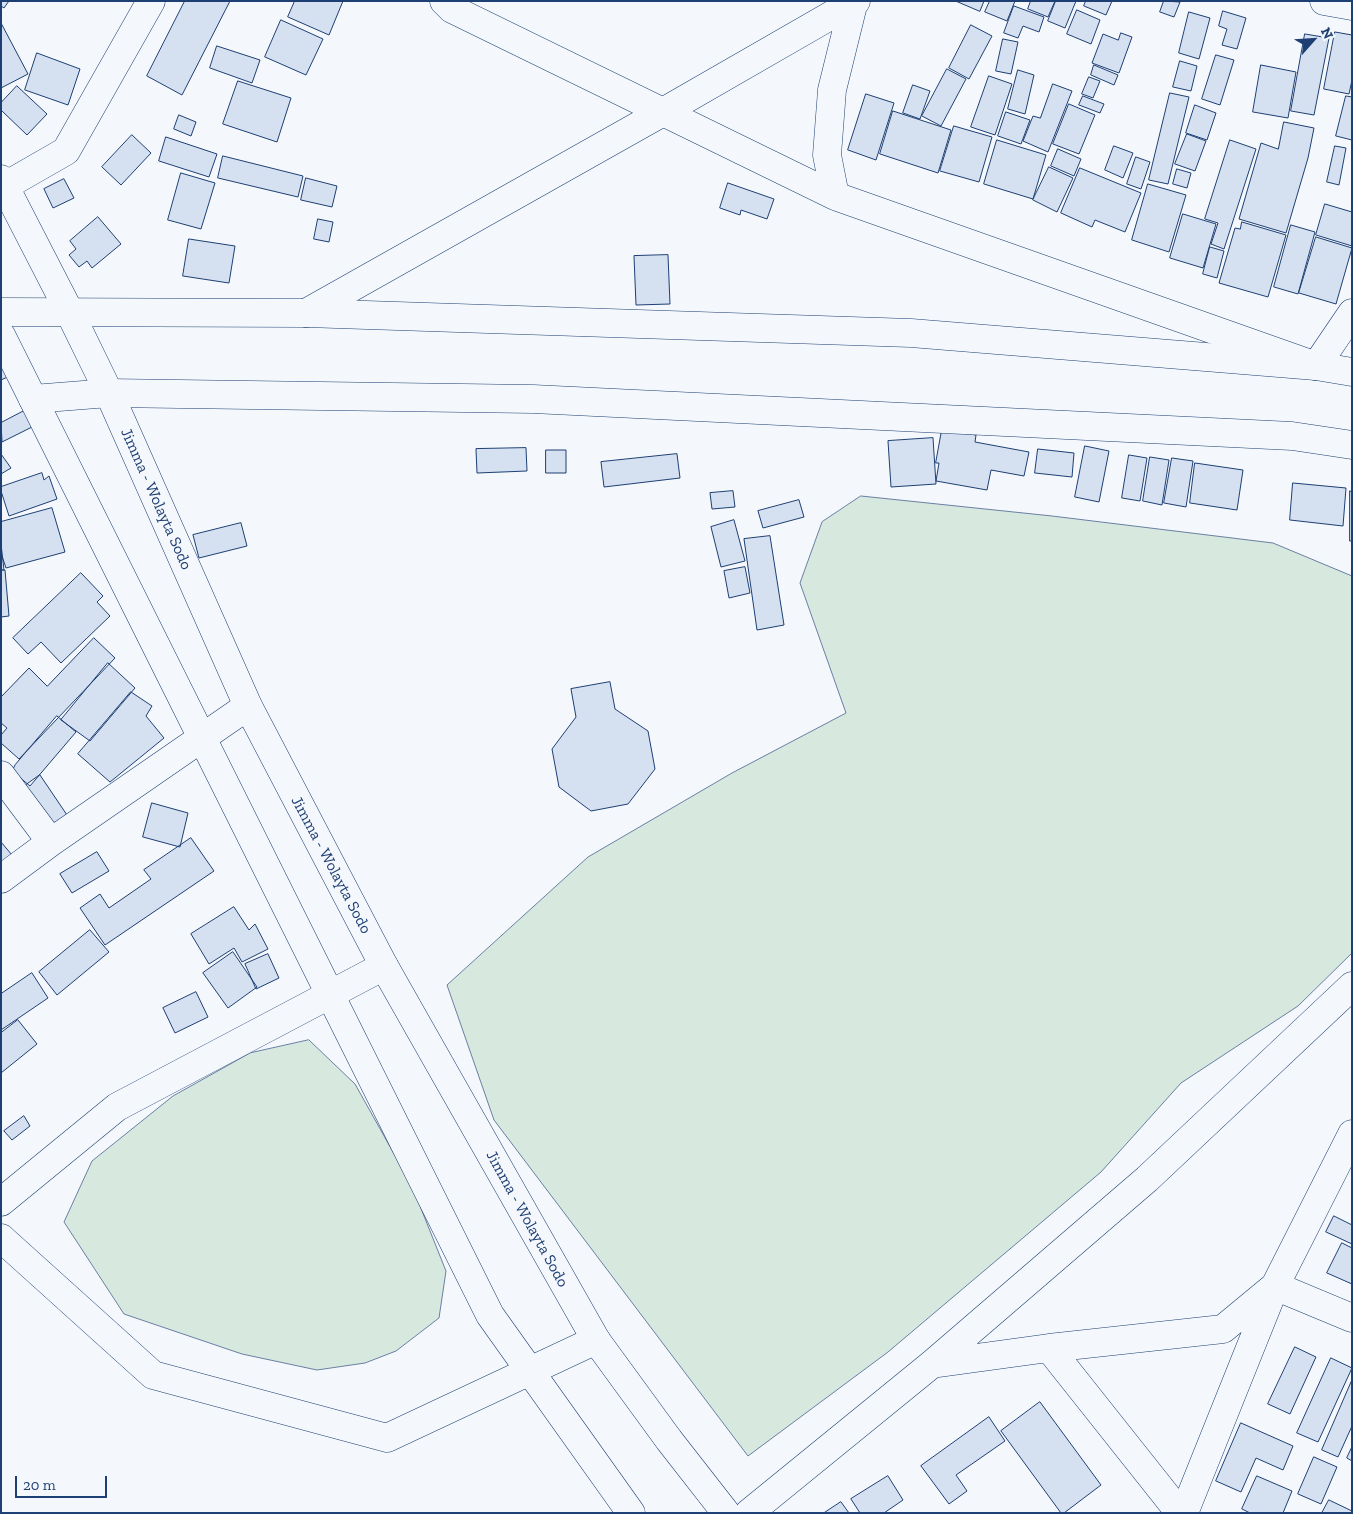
<!DOCTYPE html>
<html>
<head>
<meta charset="utf-8">
<style>
  body { margin:0 }
  #map { position:relative; width:1353px; height:1514px; overflow:hidden; background:#f4f7fb; font-family:"Zilla Slab",serif }
  canvas { display:block }
  .frame { position:absolute; inset:0; border:2px solid #1d3f73; pointer-events:none }
  .north { position:absolute; left:1288px; top:15px; width:50px; height:50px; -webkit-text-stroke:4px #f4f7fb; paint-order:stroke; rotate:64deg; font-size:14px; font-weight:700; line-height:20px; text-align:center; color:#1d3f73 }
  .north::after { content:''; display:block; margin:auto; width:18px; height:22px; background:#1d3f73; clip-path:polygon(50% 0,100% 100%,50% 72%,0 100%) }
  .scale { position:absolute; left:15px; top:1476px; width:92px; height:22px; box-sizing:border-box; border:2px solid #1d3f73; border-top:0; padding-left:6px; font-size:15px; line-height:18px; white-space:nowrap; color:#1d3f73; -webkit-text-stroke:4px #f4f7fb; paint-order:stroke }
</style>
</head>
<body>
<div id="map">
<canvas width="1353" height="1514"></canvas>
<div class="frame"></div>
<div class="north">N</div>
<div class="scale">20 m</div>
</div>
<script>
const ctx = document.querySelector('canvas').getContext('2d');
ctx.lineJoin = 'round';
function fillPath(path, color) { ctx.fillStyle = color; ctx.fill(path, 'evenodd'); }
function trace(path, color, width, dash) { ctx.strokeStyle = color; ctx.lineWidth = width; ctx.lineCap = dash ? 'butt' : 'round'; ctx.setLineDash(dash || []); ctx.stroke(path); }
function label(font, color, halo, rows, align = 'center') {
  ctx.font = font + ' "Zilla Slab",serif'; ctx.lineWidth = 4; ctx.setLineDash([]); ctx.textBaseline = 'middle'; ctx.strokeStyle = halo; ctx.fillStyle = color; for (const [text, x, y, turn = 0] of rows) {
    ctx.save(); ctx.translate(x, y); ctx.rotate((+turn || 0) * Math.PI / 180); ctx.textAlign = isNaN(turn) ? turn : align; if (halo) ctx.strokeText(text, 0, 0); ctx.fillText(text, 0, 0); ctx.restore();
  }
}
const green = new Path2D(`
  M861,496l191,20 221,27 79,33v377l-54,53 -117,77 -80,89 -213,180 -140,104 -254,-336 -47,-135 141,-128 144,-84 114,-60 -46,-130 22,-61z
  M309,1040l46,44 57,102 34,85 -7,47 -43,33 -31,12 -48,7 -75,-16 -118,-40 -60,-92 28,-61 81,-65 77,-43z`);
const building = new Path2D(`
  M1,1h8l-5,7 -3,-2z
  M185,1h45l-48,94 -35,-19z
  M295,1h48l-14,34 -41,-18z
  M956,1h28l-4,10z
  M990,1h25l-8,20 -22,-9z
  M1031,1h24l-7,16 -20,-8z
  M1056,1h20l-11,27 -17,-7z
  M1086,1h26l-6,14 -22,-9z
  M1164,1l16,1 -6,15 -14,-5z
  M1014,6l30,11 -5,15 -16,-6 -5,12 -14,-5z
  M1077,10l23,10 -9,24 -24,-10z
  M1223,11l23,7 -9,31 -15,-4 5,-16 -8,-3z
  M1189,12l21,6 -11,41 -20,-6z
  M281,20l42,19 -17,36 -41,-18z
  M1,23l27,51 -27,14z
  M971,25l21,11 -23,43 -20,-11z
  M1335,32l17,3v45l-3,14 -25,-5z
  M1121,33l11,4 -13,36 -27,-10 11,-29 15,6z
  M1305,34l24,4 -15,77 -23,-4z
  M1003,39l15,3 -7,32 -15,-3z
  M217,46l43,14 -8,23 -42,-15z
  M37,53l43,16 -12,36 -43,-15z
  M1216,55l18,5 -14,45 -18,-6z
  M1180,61l17,5 -6,25 -18,-4z
  M1094,65l24,10 -4,10 -23,-10z
  M1261,65l35,7 -8,46 -35,-6z
  M947,69l19,10 -25,47 -19,-10z
  M1018,70l16,5 -9,39 -17,-5z
  M989,76l23,8 -17,51 -24,-8z
  M1089,77l11,4 -7,17 -11,-4z
  M238,81l53,17 -14,44 -54,-18z
  M1053,84l19,7 -24,61 -25,-11 10,-25 7,2z
  M913,85l17,6 -10,28 -17,-6z
  M17,86l30,28 -20,21 -26,-25v-7z
  M1170,93l19,4 -21,87 -19,-4z
  M866,94l28,9 -18,57 -28,-10z
  M1083,96l21,8 -4,9 -21,-8z
  M1346,96l6,1v43l-16,-4z
  M1069,104l26,11 -16,39 -26,-10z
  M1195,105l21,8 -9,27 -21,-7z
  M893,111l58,19 -13,43 -58,-19z
  M1006,112l24,8 -9,24 -23,-8z
  M179,115l17,7 -5,14 -17,-7z
  M1284,122l30,6 -6,30 -22,75 -47,-14 22,-76 17,6z
  M954,126l38,11 -13,45 -39,-11z
  M1187,134l19,7 -11,30 -20,-7z
  M132,135l19,18 -30,32 -19,-18z
  M166,137l51,17 -8,23 -50,-16z
  M997,140l49,15 -13,44 -49,-15z
  M1230,140l26,9 -32,100 -13,-5 7,-21 -13,-4z
  M1114,146l19,7 -10,25 -18,-8z
  M1335,146l11,2 -7,37 -12,-3z
  M1058,149l23,10 -7,17 -23,-10z
  M223,156l80,20 -5,21 -80,-19z
  M1136,157l14,5 -9,27 -14,-5z
  M1049,167l24,11 -16,34 -24,-12z
  M1080,168l61,25 -16,39 -30,-12 -3,7 -31,-14z
  M1177,169l14,4 -4,15 -14,-4z
  M181,173l34,10 -14,46 -33,-9z
  M306,178l31,8 -5,21 -31,-7z
  M64,179l10,19 -21,10 -9,-19z
  M728,183l46,16 -7,20 -26,-9 -1,5 -20,-7z
  M1148,184l38,11 -17,57 -37,-12z
  M1325,204l27,8v34l-36,-11z
  M1183,214l33,10 -13,44 -33,-10z
  M98,217l23,27 -29,24 -5,-7 -8,6 -10,-12 7,-6 -6,-8z
  M318,219l15,3 -4,20 -15,-3z
  M1242,222l44,13 -18,62 -49,-14 16,-55 5,1z
  M1291,225l24,7 -17,62 -24,-7z
  M1316,237l36,11 -16,56 -37,-11z
  M189,239l46,7 -6,37 -46,-7z
  M1210,247l14,4 -7,27 -14,-4z
  M668,255l2,49 -34,1 -2,-49z
  M1,345l13,29 -13,6z
  M24,411l8,16 -30,15 -1,-19z
  M942,430l34,5 -1,7 54,10 -5,24 -33,-6 -4,20 -51,-9 3,-18h-3z
  M933,438l3,46 -45,3 -3,-46z
  M1085,446l24,5 -10,51 -24,-5z
  M526,448l1,23 -50,2 -1,-24z
  M1038,449l36,4 -2,24 -37,-4z
  M546,450h20v23h-20z
  M1,454l10,14 -10,6z
  M677,454l3,24 -76,9 -3,-25z
  M1129,455l18,3 -7,43 -18,-3z
  M1150,457l19,3 -7,45 -19,-4z
  M1172,458l21,3 -7,46 -22,-4z
  M1195,463l48,7 -6,40 -47,-7z
  M42,473l2,7 5,-4 8,23 -48,17 -8,-25v-4z
  M1293,483l53,5 -3,38 -53,-6z
  M733,491l2,16 -23,2 -2,-16z
  M1350,491l2,1v49h-2z
  M799,500l5,17 -41,11 -5,-17z
  M52,508l13,44 -59,16 -5,-15v-31z
  M734,520l11,41 -24,6 -10,-40z
  M241,523l6,23 -48,12 -6,-23z
  M770,536l14,89 -27,5 -13,-91z
  M1,544l3,26h-3z
  M745,567l5,26 -21,5 -5,-27z
  M1,570h4l4,46 -8,1z
  M81,573l22,23 -6,6 13,14 -49,47 -20,-21 -13,12 -15,-16z
  M94,638l21,20 -96,101 -18,-16v-8l6,-7 -6,-5v-26l28,-29 18,18z
  M108,663l27,25 -45,53 -29,-21z
  M610,682l5,27 33,22 7,38 -27,35 -37,7 -32,-24 -7,-38 24,-32 -5,-28z
  M131,692l21,14 -6,10 18,22 -54,44 -32,-28z
  M57,716l19,16 -46,54 -18,-15 3,-6z
  M40,775l27,40 -22,14 -26,-39z
  M152,803l36,10 -8,34 -37,-10z
  M191,838l23,33 -109,74 -25,-37 20,-14 9,14 42,-29 -7,-9z
  M1,842l11,13 -11,8z
  M97,852l12,19 -37,22 -12,-19z
  M234,907l15,23 6,-6 13,25 -26,13 -8,-14 -25,16 -18,-30z
  M90,930l19,22 -52,43 -18,-23z
  M233,952l24,35 -29,21 -25,-35z
  M268,954l11,24 -23,11 -11,-25z
  M32,973l16,25 -47,32v-36z
  M196,992l12,25 -33,16 -12,-25z
  M18,1020l19,24 -36,29v-40z
  M24,1116l6,10 -18,14 -8,-9z
  M1334,1216l18,9v19l-26,-12z
  M1342,1243l10,5v36l-25,-11z
  M1295,1347l21,10 -26,57 -22,-10z
  M1331,1358l21,10 -34,74 -21,-9z
  M1352,1380v46l-14,31 -16,-7z
  M1040,1402l61,83 -37,28h-3l-60,-82z
  M989,1417l16,24 -49,34 11,16 -18,13 -28,-38z
  M1241,1423l52,23 -10,24 -27,-12 -15,34 -25,-11z
  M1352,1447v14l-5,-3z
  M1314,1457l23,10 -16,37 -23,-10z
  M888,1476l15,24 -19,13h-24l-9,-14z
  M1257,1476l35,15 -9,22h-33l-8,-4z
  M1329,1500l23,11v2h-30z
  M841,1502l8,11h-25z`);
const minor = new Path2D(`
  M444,1l8,8 383,187 481,170 36,-53
  M1324,1l28,5
  M5,186l61,-35 85,-150
  M835,196l-8,-41 5,-65 22,-89
  M306,313l357,-201 193,-111
  M1,775l50,67
  M1,879l50,-37 197,-136
  M1,1238l152,137 234,63 209,-98
  M1049,1348l131,165
  M932,1364l117,-16 174,-19 52,-43 77,-152
  M749,1513l183,-149 215,-185 205,-193
  M1184,1513l91,-227 77,32`);
const tertiary = new Path2D(`
  M1,1202l116,-95 267,-141`);
const secondary = new Path2D(`
  M1,312l305,1 605,20 405,33 36,6
  M33,399l76,-6 424,6 759,37 60,9`);
const trunk = new Path2D(`
  M1,179l69,134 39,80 139,313 136,260 212,374 73,100 57,73
  M1,335l489,980 141,198`);
const streetNames = [
  ["Jimma - Wolayta Sodo",156,499,66],
  ["Jimma - Wolayta Sodo",331,865,62],
  ["Jimma - Wolayta Sodo",527,1219,61]
];
fillPath(green, '#d7e8df');
trace(green, '#687fa3', 1);
fillPath(building, '#d5e0f0');
trace(building, '#1d3f73', 1);
trace(minor, '#1d3f73', 29);
trace(tertiary, '#1d3f73', 29);
trace(secondary, '#1d3f73', 29);
trace(trunk, '#1d3f73', 29);
trace(minor, '#f4f7fb', 28);
trace(tertiary, '#f4f7fb', 28);
trace(secondary, '#f4f7fb', 28);
trace(trunk, '#f4f7fb', 28);
label('16px', '#1d3f73', '#f4f7fb', streetNames);
</script>
</body>
</html>
